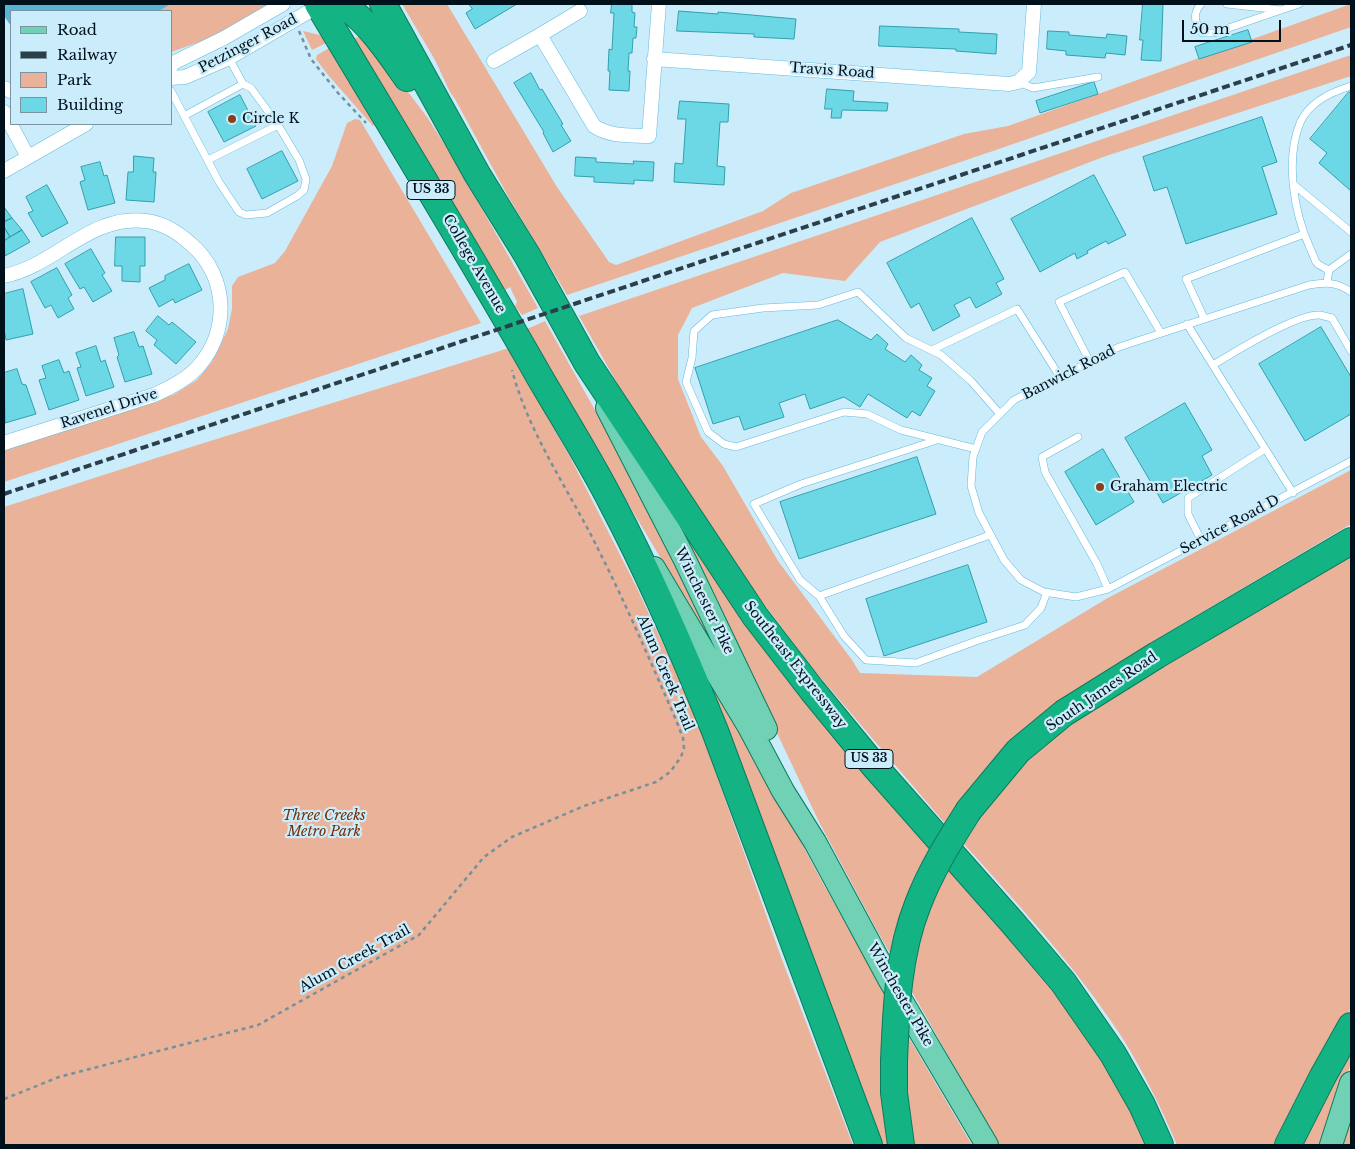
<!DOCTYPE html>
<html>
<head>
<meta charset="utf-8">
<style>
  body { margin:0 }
  #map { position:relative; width:1355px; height:1149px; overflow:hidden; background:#cbecfa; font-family:"Libre Baskerville",serif }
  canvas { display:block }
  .frame { position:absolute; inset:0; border:5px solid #00111b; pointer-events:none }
  .legend { position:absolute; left:10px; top:10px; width:162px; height:115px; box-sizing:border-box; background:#cbecfa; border:1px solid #7a94a1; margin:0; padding:6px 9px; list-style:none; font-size:15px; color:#00111b }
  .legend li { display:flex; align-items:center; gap:10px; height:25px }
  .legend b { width:25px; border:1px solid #7a94a1 }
  .scale { position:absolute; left:1182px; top:20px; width:99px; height:22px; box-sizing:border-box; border:2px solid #00111b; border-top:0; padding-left:6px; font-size:15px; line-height:18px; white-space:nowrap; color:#00111b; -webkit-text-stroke:4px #cbecfa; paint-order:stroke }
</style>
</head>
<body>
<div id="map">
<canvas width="1355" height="1149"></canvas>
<div class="frame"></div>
<ul class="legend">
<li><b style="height:6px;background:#71d1b5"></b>Road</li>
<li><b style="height:6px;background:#2b3f4a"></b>Railway</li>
<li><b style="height:14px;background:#eab299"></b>Park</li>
<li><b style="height:14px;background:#6cd8e5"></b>Building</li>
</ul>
<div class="scale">50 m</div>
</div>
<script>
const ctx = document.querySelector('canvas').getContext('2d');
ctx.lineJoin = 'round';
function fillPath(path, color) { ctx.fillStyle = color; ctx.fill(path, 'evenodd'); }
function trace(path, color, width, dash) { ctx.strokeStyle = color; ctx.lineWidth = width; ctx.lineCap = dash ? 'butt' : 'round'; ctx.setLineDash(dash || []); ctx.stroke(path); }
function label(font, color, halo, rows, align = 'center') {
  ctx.font = font + ' "Libre Baskerville",serif'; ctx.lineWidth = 4.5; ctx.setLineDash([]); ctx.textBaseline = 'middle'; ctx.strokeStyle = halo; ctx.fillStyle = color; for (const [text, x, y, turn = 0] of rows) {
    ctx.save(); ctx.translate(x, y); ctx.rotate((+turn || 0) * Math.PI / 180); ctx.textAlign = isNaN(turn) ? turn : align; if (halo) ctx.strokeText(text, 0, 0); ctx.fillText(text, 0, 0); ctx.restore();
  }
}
const green = new Path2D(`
  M171,4h99l-54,32 -45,16v-41h-12z
  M402,4h45l110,183 52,75 7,3 147,-54 28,-18 173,-59 44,-8 343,-122v23l-361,125 -423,143 -58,-97 -54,-99 -5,-7 -15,-32z
  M303,31l17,4 8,7 -16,8z
  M364,34l63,83 25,39 86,152 -16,7 -7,-9 2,-4 -7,-15 -8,5 -148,-253z
  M331,47l44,77 -2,2 -45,-51 -12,-16 1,-4z
  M1351,55v21l-245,80 -226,86 -35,39 -62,-8 -91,35 -14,27v44l23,58 22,29 55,95 74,99 8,13 117,4 129,-78 245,-129v54l-179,106 -93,58 -131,139 -134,-157 -75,-99 -98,-146 -62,-109z
  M355,119l5,1 121,203 -477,159v-32l169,-55 24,-15 15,-18 16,-33 4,-20v-23l6,-9 37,-14 10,-12 47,-85 15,-43z
  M545,321l83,148 99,200 -189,-316 -11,-24z
  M509,348l61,109 66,129 57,123 88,248 72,188h-849v-638l171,-55z
  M670,512l396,488 86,145h-153l-124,-218 -56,-105 -92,-195z
  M1351,551v457l-40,70 -32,67h-102c-18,-42 -40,-87 -66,-124 -44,-64 -96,-120 -147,-177l32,-50 49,-53 36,-28z
  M693,646l50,86 76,144 67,120 6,149h-12z
  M905,1031l67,114h-60l-7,-43z
  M1351,1038v25l-26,82h-29z
  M1351,1105v40h-11z`);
const water = new Path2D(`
  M4,4h167l-12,7h-148v15l-7,-10z`);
const building = new Path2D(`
  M469,4h48l-42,25 -9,-16 6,-4z
  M612,4h20v8l3,1 -1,14h3l-1,11h-3l-1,15h-3l-1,18h2l-1,20 -20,-1 1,-19h-2l1,-22 3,1 2,-37h-3z
  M1143,4h20l-2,57 -20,-1 2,-20h-3z
  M679,11l39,3v-2l78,7 -2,20 -40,-2v-3l-77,-3z
  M880,26l79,3v3l38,2 -1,20 -40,-3v-2l-77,-3z
  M1248,30l4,12 -53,17 -4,-12z
  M1048,31l21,1v3l37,3 1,-4 20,2 -2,19 -19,-2 -1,5 -39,-3v-4l-19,-2z
  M531,73l9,17 2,-1 21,35 -2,1 10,16 -18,11 -10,-19 1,-1 -30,-49z
  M1094,82l4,12 -58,19 -4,-12z
  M827,89l27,2 -1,10 35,2 -1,8 -45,-1 -1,8h-10l1,-9h-7z
  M1349,92l2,1v98l-32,-28 8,-10 -17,-14z
  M240,95l16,31 -32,16 -16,-30z
  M680,101l49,3 -1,18h-8l-3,44 8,1 -1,18 -50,-3 1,-19 8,1 3,-45h-8z
  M1262,117l15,45 -15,5 15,47 -91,30 -19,-57 -13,4 -11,-34z
  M282,151l16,30 -36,18 -15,-30z
  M134,156l20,2 -1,14h3l-2,30 -28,-2 2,-28h5z
  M576,157l20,1v4l38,2 -1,-3 21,1 -1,19 -19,-1v4l-40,-2v-5l-19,-1z
  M100,162l4,14 3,-1 8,28 -27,7 -8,-28 5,-2 -4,-13z
  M1094,175l32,60 -18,9 -2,-3 -19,10 1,2 -11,6 -2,-6 -35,19 -29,-53z
  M47,185l21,38 -26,14 -14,-24 5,-2 -7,-14z
  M4,207l8,11 -8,4z
  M12,218l10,12 -12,7 -6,-10v-5z
  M972,218l32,61 -8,4 6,11 -26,14 -6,-11 -16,8 6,11 -27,15 -14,-28 -8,5 -24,-45z
  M4,227l6,10 -6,4z
  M22,230l8,12 -25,14 -1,-15z
  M116,237h29v29h-5v16l-18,-1v-15h-7z
  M91,249l14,24 -3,2 10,16 -19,11 -9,-15 -4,2 -15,-25z
  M189,264l13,26 -27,13 -2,-4 -14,8 -10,-19 16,-8v-4z
  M57,268l15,27 -4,3 6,11 -16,9 -7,-13 -6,3 -14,-26z
  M23,289l10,45 -27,6 -2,-11v-35z
  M158,316l11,9 3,-3 24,20 -20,22 -22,-19 3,-5 -11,-9z
  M838,320l33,20 6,-6 11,10 -3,5 20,13 6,-7 11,10 -3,5 13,8 -5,8 8,5 -15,25 -8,-5 -5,7 -39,-24 -8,13 -16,-10 -34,12 -5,-15 -26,9 5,14 -40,13 -5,-14 -26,8 -18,-56z
  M1321,327l30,50v37l-46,27 -46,-77z
  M134,332l5,15 4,-1 9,28 -27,8 -8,-25 2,-2 -5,-17z
  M96,346l5,16 4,-2 9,27 -28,9 -9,-28 4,-1 -5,-14z
  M59,360l5,13 5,-2 10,29 -30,10 -10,-30 7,-2 -4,-12z
  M17,369l5,15 4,1 10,29 -31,9 -1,-50z
  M1185,403l27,47 -10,6 10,19 -49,28 -38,-65z
  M1103,449l31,53 -38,23 -31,-53z
  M917,457l19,57 -137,45 -19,-57z
  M968,565l19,57 -103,34 -18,-57z`);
const path = new Path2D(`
  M299,31l12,28 27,34 28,30
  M4,1099l55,-22 199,-52 161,-90 65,-78 28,-20 72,-31 72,-24 14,-10 11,-15 3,-9 -1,-10 -7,-18c-25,-57 -49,-114 -77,-169 -29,-60 -70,-116 -87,-181`);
const lane = new Path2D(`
  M1201,4c-9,10 -6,19 1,29h12l67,-23
  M1227,4l54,6 18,-6
  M1018,82l15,6 65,-11
  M171,91l48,91 20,30 7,3 21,-2 30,-17 7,-6 2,-11 -7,-19 -21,-35 -27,-37 -8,-4 -14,-26
  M184,116l59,-32
  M208,160l70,-35
  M1293,184l58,48
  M1329,270c-4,-2 -10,-4 -13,-8 -2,-4 -4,-10 -6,-14 -16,-35 -25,-88 -10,-125 9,-21 31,-31 51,-37
  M1327,282l2,-12 22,-16
  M1351,292c-14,-10 -25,-10 -42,-7l-190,62 -105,53 -32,32 -9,25 -2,29 8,27 25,47 17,20 23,12 32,5 32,-8 243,-128
  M1204,318l-18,-39 118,-45
  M1187,324l106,169
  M932,350l85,-41 43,68
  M1090,362l-31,-60 66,-30 36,61
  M1213,365c21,-13 84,-52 107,-50 4,1 8,2 12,3l19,33
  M1078,437l-36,20 3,15 52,92 11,25
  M976,449l-75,-19 -34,-16 -23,-2 -108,35 -12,-3 -16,-12 -22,-50 6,-24 2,-27 18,-16 51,-7 55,-3 40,-13 48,46 35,17 30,26 29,33
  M990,535l-171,61 25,40 22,24 50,3 60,-22 49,-16 16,-17 6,-16
  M1201,540l-13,-26v-16l77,-49
  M819,596l-19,-16 -46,-76 47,-20 136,-44`);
const street = new Path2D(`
  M540,35l40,-24
  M654,59l355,25 9,-2 11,-10 5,-68
  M494,61l46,-26 54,91c16,11 36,9 55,10l10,-132
  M171,66l2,-3 51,-25 59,-34
  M171,78l14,-1 44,-19 93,-54
  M4,88l7,3
  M4,112l24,45
  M4,171l82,-47
  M4,276c51,-10 86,-62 142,-55 18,2 33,12 46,24 36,32 38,86 6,122 -12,13 -28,21 -44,28l-150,48`);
const primary = new Path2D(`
  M607,408l78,152 81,169
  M654,568l95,159 34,64 32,51 75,139 97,164
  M1331,1145l20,-62`);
const highway = new Path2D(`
  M318,4c74,124 150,247 221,372 25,43 51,84 73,127 39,74 72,151 103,228l154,414
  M340,4c25,12 51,51 67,74
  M383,4l94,170 50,81 60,108 168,253 57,74 64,78 136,154 51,60 50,72 29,51 18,40
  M969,810l49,-59 46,-38 93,-58 194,-114
  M894,1062v31l7,52
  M1288,1145l35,-69 28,-50`);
const rail = new Path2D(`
  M4,494l1347,-449`);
const highwayBridge = new Path2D(`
  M894,1062c2,-53 4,-108 24,-158 13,-34 32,-64 51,-94`);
const markers = [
  [232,119,5,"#86401b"],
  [1100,487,5,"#86401b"]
];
const shields = [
  [431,190,48],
  [869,759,48]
];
const shieldNames = [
  ["US 33",431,190],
  ["US 33",869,759]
];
const streetNames = [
  ["Petzinger Road",248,44,-28],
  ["Travis Road",832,71,4],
  ["College Avenue",474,264,60],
  ["Banwick Road",1069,373,-27],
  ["Ravenel Drive",109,409,-18],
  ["Service Road D",1230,525,-28],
  ["Winchester Pike",704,601,64],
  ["Southeast Expressway",795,665,52],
  ["Alum Creek Trail",665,673,67],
  ["South James Road",1102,692,-34],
  ["Alum Creek Trail",355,959,-29],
  ["Winchester Pike",900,995,60]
];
const poiNames = [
  ["Circle K",242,119],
  ["Graham Electric",1110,487]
];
const parkNames = [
  ["Three Creeks",324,816],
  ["Metro Park",324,832]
];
fillPath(green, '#eab299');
fillPath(water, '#58b4d7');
fillPath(building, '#6cd8e5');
trace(building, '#30a0ac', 1);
trace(lane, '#63bbde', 8);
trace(street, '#63bbde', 15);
trace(primary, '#0c7a5f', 24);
trace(highway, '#0c7a5f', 28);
trace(path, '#76909c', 2.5, [4, 4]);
trace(lane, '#fff', 7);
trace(street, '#fff', 14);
trace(primary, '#71d1b5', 22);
trace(highway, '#13b384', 26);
trace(rail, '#2b3f4a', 4, [8, 4]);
trace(highwayBridge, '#0c7a5f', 28, []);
trace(highwayBridge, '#13b384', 26);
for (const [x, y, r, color] of markers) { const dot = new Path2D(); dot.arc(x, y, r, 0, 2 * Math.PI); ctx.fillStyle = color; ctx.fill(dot); trace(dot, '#cbecfa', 2); }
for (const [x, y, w] of shields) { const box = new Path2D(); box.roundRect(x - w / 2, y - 9.5, w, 19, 4); ctx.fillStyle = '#cbecfa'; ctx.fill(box); trace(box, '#00111b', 1); }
label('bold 12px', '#00111b', null, shieldNames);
label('14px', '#00111b', '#cbecfa', streetNames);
label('14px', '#00111b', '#cbecfa', poiNames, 'left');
label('italic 14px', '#712f07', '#cbecfa', parkNames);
</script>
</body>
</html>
